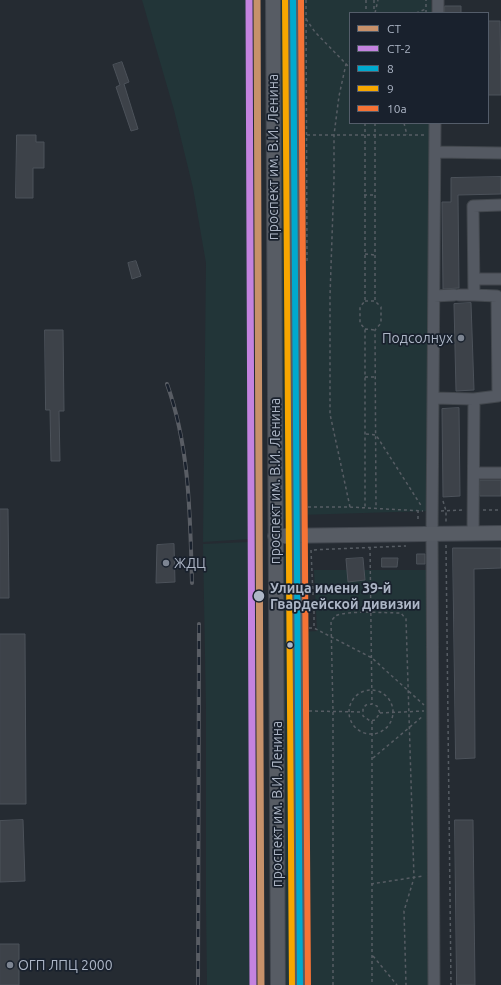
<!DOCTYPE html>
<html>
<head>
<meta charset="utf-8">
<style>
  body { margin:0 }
  #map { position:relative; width:501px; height:985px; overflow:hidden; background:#252b32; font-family:Ubuntu,sans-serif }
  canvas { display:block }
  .legend { position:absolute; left:349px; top:12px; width:140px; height:112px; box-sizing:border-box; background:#19212d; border:1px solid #545d6a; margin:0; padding:5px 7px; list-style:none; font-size:12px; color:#adb6c6 }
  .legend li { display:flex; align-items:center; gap:8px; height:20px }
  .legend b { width:20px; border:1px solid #545d6a }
</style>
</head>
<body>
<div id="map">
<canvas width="501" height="985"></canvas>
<ul class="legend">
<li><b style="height:5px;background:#c7916a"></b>СТ</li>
<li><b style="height:5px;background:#c483df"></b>СТ-2</li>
<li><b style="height:5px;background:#00a9ce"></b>8</li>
<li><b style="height:5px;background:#f7a600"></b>9</li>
<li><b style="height:5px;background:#f57335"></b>10а</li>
</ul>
</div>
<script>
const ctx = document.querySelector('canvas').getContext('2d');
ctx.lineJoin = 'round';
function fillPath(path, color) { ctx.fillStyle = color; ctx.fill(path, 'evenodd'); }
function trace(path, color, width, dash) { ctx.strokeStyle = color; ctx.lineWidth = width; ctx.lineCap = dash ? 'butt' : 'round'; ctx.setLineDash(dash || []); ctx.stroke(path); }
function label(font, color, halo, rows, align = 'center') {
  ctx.font = font + ' Ubuntu,sans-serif'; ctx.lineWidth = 3.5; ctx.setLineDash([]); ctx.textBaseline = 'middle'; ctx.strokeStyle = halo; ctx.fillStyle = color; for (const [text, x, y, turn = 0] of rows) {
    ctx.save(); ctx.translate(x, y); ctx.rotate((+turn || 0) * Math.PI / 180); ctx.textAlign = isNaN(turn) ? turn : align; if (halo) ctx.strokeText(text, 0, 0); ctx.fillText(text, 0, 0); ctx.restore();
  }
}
const green = new Path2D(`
  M142,0h104l3,539 -46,3 3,-279 -13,-75 -19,-78z
  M279,0h7l4,517 -2,5h-2l-3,-5z
  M300,0h131l1,13h-82v110h84l-6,388 -129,4z
  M249,542l1,443h-43l-1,-81v-195l-3,-165z
  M286,552h3l2,6 3,427h-8l-4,-425 1,-6z
  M314,570h117l2,415h-129l-4,-353 17,-1z`);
const building = new Path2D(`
  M445,6h16v7h-16z
  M488,21h12l1,74h-13z
  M122,62l7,20 -5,2 14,45 -7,2 -15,-44 4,-2 -7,-20z
  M17,135h19v7h8v26h-11v30h-17z
  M501,177v17l-43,1 1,93 -16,1 -1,-87h9v-24z
  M136,261l5,15 -9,3 -4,-16z
  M471,303l3,87 -18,1 -2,-87z
  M45,330h18l1,81h-5l1,50h-9l-1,-51h-4z
  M459,408l1,88 -17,1 -1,-88z
  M480,480h21v16h-21z
  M0,509h8l1,89h-9z
  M174,544l1,38 -19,1 1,-38z
  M453,548h48v20l-27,1 1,189 -19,1z
  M417,554h8v10h-8z
  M363,558l2,22 -17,2 -2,-23z
  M382,558h16l-1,9h-15z
  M0,634h25l1,170h-26z
  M23,820l2,61 -25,1v-61z
  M455,820h18l2,165h-18z
  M0,944h19v41h-19z`);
const path = new Path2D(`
  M306,0l1,263
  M366,0v13
  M374,0v13
  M375,13l3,-13
  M416,13l10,-4
  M426,13v-13
  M306,19l9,13 35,36
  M365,123v178l-5,6v16l5,6v178
  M375,123v178l6,6v16l-6,7 1,178
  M404,123l3,12
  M307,135h118
  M364,195h11
  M365,254l10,1
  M365,301h10
  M365,329l10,1
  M365,377h10
  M366,434l10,1 46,72
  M443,501l3,10v12
  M308,507h42l73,4
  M350,507l-20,-93v-118l4,-117v-44l5,-39 7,-32 4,-3
  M418,510v12
  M483,510h18
  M441,511l22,-1
  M446,545l5,440
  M370,547l2,157 -6,1 -3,3v8l7,5 5,-1 5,-7 -3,-7 -5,-2
  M250,577l1,19
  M313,595l-2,-45 95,-4
  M314,605v23
  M309,628h5l58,30 52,47
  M349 712a22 22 0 1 1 44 0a22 22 0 1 1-44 0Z
  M309,711l54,1
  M380,713l44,-2
  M372,721v264
  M373,758l50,-42
  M371,884l52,-8
  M373,956l24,29
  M333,985v-274l-2,-90c0,0 4,-4 4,-5 12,-6 52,-3 66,-3l5,6 8,259 -10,33 2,74`);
const minor = new Path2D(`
  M438,13v-13
  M435,152l66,1
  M474,279h27
  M459,295h15
  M434,296l20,-1
  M433,398l41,1
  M474,473h27
  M473,533l1,-134 24,-3 -1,-100 -23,-1 -1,-89 28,-1
  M434,985l-2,-452 3,-410`);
const major = new Path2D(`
  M273,0l5,985
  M293,0l7,985
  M275,536l226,-3`);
const rail = new Path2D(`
  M167,384c23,64 23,133 25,199
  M198,985l1,-361`);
const bus1 = new Path2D(`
  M293,0l7,985`);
const bus2 = new Path2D(`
  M285,0l7,985`);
const bus3 = new Path2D(`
  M301,0l7,985`);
const rail1 = new Path2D(`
  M257,0l4,985`);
const rail2 = new Path2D(`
  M249,0l4,985`);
const markers = [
  [461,338,4,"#7d8592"],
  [166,563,4,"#7d8592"],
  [259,596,6,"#adb6c6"],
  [290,645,3.5,"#adb6c6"],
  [10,965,4,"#7d8592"]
];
const streetNames = [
  ["проспект им. В.И. Ленина",273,157,-90],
  ["проспект им. В.И. Ленина",275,481,-90],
  ["проспект им. В.И. Ленина",277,804,-90]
];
const poiNames = [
  ["Подсолнух",453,338,"right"],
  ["ЖДЦ",174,563],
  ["ОГП ЛПЦ 2000",18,965]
];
const stopNames = [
  ["Улица имени 39-й",270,588],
  ["Гвардейской дивизии",270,604]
];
fillPath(green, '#223538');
fillPath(building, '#3d4249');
trace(building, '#4c525a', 1);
trace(minor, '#42474d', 13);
trace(major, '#42474f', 16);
trace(path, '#575d64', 1.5, [3, 3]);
trace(minor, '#545962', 11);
trace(major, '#575c64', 14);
trace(rail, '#595d64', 4);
trace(rail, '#19212d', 2.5, [8]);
trace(bus1, '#00a9ce', 6);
trace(bus2, '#f7a600', 6);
trace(bus3, '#f57335', 6);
trace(rail1, '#c7916a', 7);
trace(rail2, '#c483df', 7);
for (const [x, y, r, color] of markers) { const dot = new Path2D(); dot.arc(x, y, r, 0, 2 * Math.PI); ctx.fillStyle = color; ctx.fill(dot); trace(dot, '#19212d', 1.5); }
label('14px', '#adb6c6', '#19212d', streetNames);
label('14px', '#adb6c6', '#19212d', poiNames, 'left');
label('bold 14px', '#adb6c6', '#19212d', stopNames, 'left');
</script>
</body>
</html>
